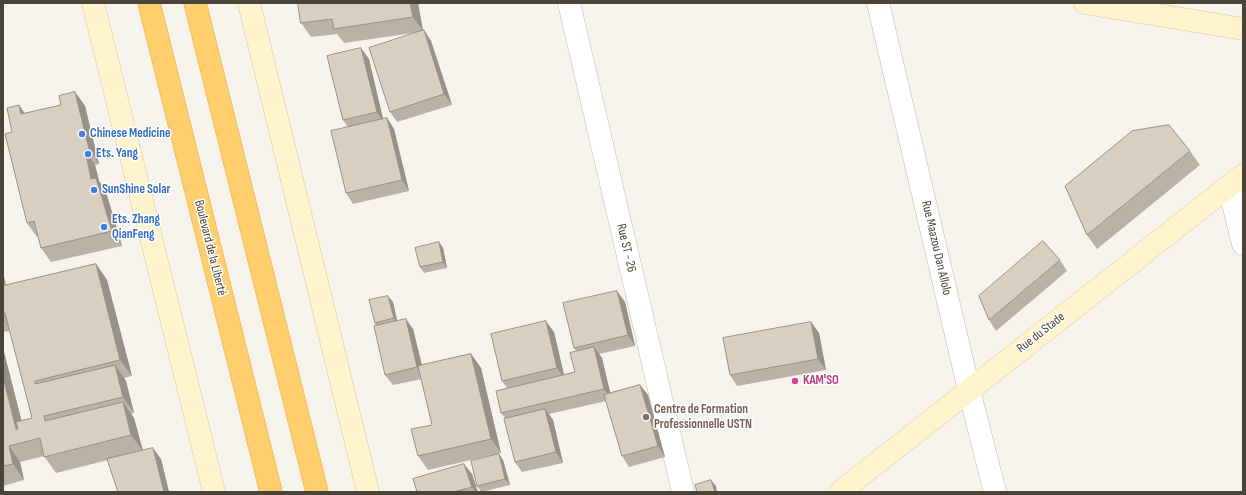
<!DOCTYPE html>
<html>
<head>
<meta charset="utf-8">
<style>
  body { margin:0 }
  #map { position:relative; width:1246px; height:495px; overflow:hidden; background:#f6f3ec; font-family:"Sofia Sans Condensed",sans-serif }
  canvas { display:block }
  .frame { position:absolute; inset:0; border:4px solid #4b4439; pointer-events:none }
</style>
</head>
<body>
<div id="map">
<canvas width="1246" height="495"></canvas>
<div class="frame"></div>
</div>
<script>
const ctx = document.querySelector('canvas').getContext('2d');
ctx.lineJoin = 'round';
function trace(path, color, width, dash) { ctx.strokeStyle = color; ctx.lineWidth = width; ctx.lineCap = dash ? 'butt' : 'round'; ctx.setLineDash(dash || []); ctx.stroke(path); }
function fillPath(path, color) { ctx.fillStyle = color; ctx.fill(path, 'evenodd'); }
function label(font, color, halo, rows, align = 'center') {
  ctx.font = font + ' "Sofia Sans Condensed",sans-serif'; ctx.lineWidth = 3; ctx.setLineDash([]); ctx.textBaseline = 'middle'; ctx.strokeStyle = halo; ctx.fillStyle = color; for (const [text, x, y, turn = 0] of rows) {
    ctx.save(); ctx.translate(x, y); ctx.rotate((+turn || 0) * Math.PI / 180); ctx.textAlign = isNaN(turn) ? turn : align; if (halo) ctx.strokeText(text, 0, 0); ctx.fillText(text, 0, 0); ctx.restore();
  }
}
const street = new Path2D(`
  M569,3l114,489
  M878,3l91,387 26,102
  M1229,187l14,57`);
const secondary = new Path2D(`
  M93,3l121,489
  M249,3l119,489
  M1085,3l158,26
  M840,492l403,-317`);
const highway = new Path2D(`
  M149,3l122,489
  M195,3l122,489`);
const wall = new Path2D(`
  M418,3l5,28 1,-1 7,11 21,64 -55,17 -7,-10 30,-80 -76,11 -7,-9 -26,3 -10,-14z
  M361,48l8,11 14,60 4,-1 7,11 15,62 -56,13 -7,-11 2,-66 -5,-7z
  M75,92l10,14 14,58 -4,1 4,16 7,11 16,54 -71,16 -10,-14 -3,-11h-1l-10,-14 -15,-91 7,-27 6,9 36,-9z
  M1190,151l10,14 -103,84 -10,-14z
  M439,242l4,6 4,20 -23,5 -4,-6z
  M1060,260l7,11 -71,60 -7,-11z
  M96,264l11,16 25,96 -8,2 2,3 8,32 -3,1 3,4 9,33 18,8 8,33h-51l-10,-32 -52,13 -12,-17 -24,6 4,18 -21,6v-145l1,6 -1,1 18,72 11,-2 -22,-87 -7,1v-46z
  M3,273l3,12 -3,1z
  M388,296l5,6 4,19 16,8 9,36 49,-11 10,14 20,85 -73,17 -10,-14 14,-31 -10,-46 -29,6 -8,-10 -9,-49 -1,-3z
  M625,302l10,44 -36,8 3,4 8,35 30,-8 8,10 17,62 -36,10 -7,-11 -16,-55 -57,13 4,6 10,43 -41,9 -7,-10 -10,-44 -4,-5 6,-25 -5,-7 52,-49 10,43 11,-3 2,-20 -3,-4z
  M811,322l8,11 7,37 -89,16 -7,-11z
  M499,454l4,6 7,25 -29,7 -4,-6z
  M472,474l6,18h-61z`);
const shadedWall = new Path2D(`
  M410,3h8l5,28 -10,-14z
  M424,30l7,11 21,64 -8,-11z
  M361,48l8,11 15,64 -7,-11z
  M75,92l10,14 14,58 -10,-15z
  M19,105l10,15 -8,-6z
  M387,118l7,11 15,62 -7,-11z
  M85,150l10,15 4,16 7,11 16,54 -10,-15 -21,-52z
  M439,242l4,6 4,20 -4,-6z
  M96,264l11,16 25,96 -12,-16z
  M3,273l3,12 -3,-4z
  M617,291l8,11 10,44 -7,-11z
  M388,296l5,6 5,22 -4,-6z
  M406,319l7,10 12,49 -8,-11z
  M546,321l8,11 11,47 -8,-11z
  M811,322l8,11 7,37 -8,-11z
  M594,347l8,11 10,42 -8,-11z
  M3,348l24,94 -11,-13 -13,-52z
  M471,354l10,14 20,85 -10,-14z
  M115,365l11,16 8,32 -11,-16z
  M640,385l8,10 17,62 -7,-11z
  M123,402l11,16 9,33 -12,-16z
  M545,409l8,11 10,43 -7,-11z
  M9,446l11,16 4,18 -11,-16z
  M153,448l8,11 8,33h-5z
  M499,454l4,6 7,25 -5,-6z
  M464,464l8,10 6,18h-2l-4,-5z
  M711,480l5,6 1,6h-2z`);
const building = new Path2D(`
  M298,3h112l3,14 -79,12 -2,-10 -31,4z
  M424,30l20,64 -54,18 -21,-64z
  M361,48l16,64 -34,8 -16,-64z
  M75,92l14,57 -4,1 6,29 5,-1 16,53 -71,17 -7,-27 -7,2 -22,-89 7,-2 -5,-24 12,-3 2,9 40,-9 -2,-9z
  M387,118l15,62 -56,13 -15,-62z
  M1169,125l21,26 -103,84 -22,-49 67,-55z
  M1043,241l17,19 -71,60 -10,-24z
  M439,242l4,20 -23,5 -5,-19z
  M96,264l24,96 -85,21v3l80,-19 8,32 -79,19 1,5 78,-19 8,33 -87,22 -4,-19 -31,8 4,18 -10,2v-89l13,52h2l-2,-7 16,-4 -27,-105h-2v-27z
  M617,291l11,44 -54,13 -11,-45z
  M388,296l6,22 -19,5 -6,-23z
  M406,319l11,48 -32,8 -11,-49z
  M546,321l11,47 -55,13 -11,-47z
  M811,322l7,37 -88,16 -7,-37z
  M594,347l10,42 -103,24 -5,-22 79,-19 -5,-19z
  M471,354l20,85 -73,17 -7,-27 21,-4 -14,-59z
  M640,385l18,61 -36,10 -18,-61z
  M545,409l11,43 -41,10 -11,-43z
  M153,448l11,44h-46l-11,-33z
  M499,454l6,25 -28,7 -6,-25z
  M464,464l8,23 -19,5h-36l-4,-13z
  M711,480l4,12h-18l-2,-7z`);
const markers = [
  [82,134,4,"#3f7fe0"],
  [88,154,4,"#3f7fe0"],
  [94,190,4,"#3f7fe0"],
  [104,227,4,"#3f7fe0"],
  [795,381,4,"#d1479c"],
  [646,417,4,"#8d6e63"]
];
const shopNames = [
  ["Chinese Medicine",90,134],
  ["Ets. Yang",96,154],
  ["SunShine Solar",102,190],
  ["Ets. Zhang",112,220],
  ["QianFeng",112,235]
];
const streetNames = [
  ["Boulevard de la Liberté",210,248,76],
  ["Rue ST - 26",626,248,77],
  ["Rue Maazou Dan Allolo",936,248,77],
  ["Rue du Stade",1041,333,-38]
];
const hotelNames = [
  ["KAM'SO",803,381]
];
const educationNames = [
  ["Centre de Formation",654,410],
  ["Professionnelle USTN",654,425]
];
trace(street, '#c2bbae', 23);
trace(secondary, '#d6c79b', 23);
trace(highway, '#e0a43c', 23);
trace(street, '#fff', 22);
trace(secondary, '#fff3cd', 22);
trace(highway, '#ffcf6e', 22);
fillPath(wall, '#bab2a6');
fillPath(shadedWall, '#979187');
fillPath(building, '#d8cfc1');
trace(building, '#979187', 1);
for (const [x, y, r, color] of markers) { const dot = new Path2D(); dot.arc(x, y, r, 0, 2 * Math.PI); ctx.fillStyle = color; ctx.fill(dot); trace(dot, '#fff', 1.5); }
label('bold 13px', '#366cbe', '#fff', shopNames, 'left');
label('13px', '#4b4439', '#fff', streetNames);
label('bold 13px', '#b23c85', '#fff', hotelNames, 'left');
label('bold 13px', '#785e54', '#fff', educationNames, 'left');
</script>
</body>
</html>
